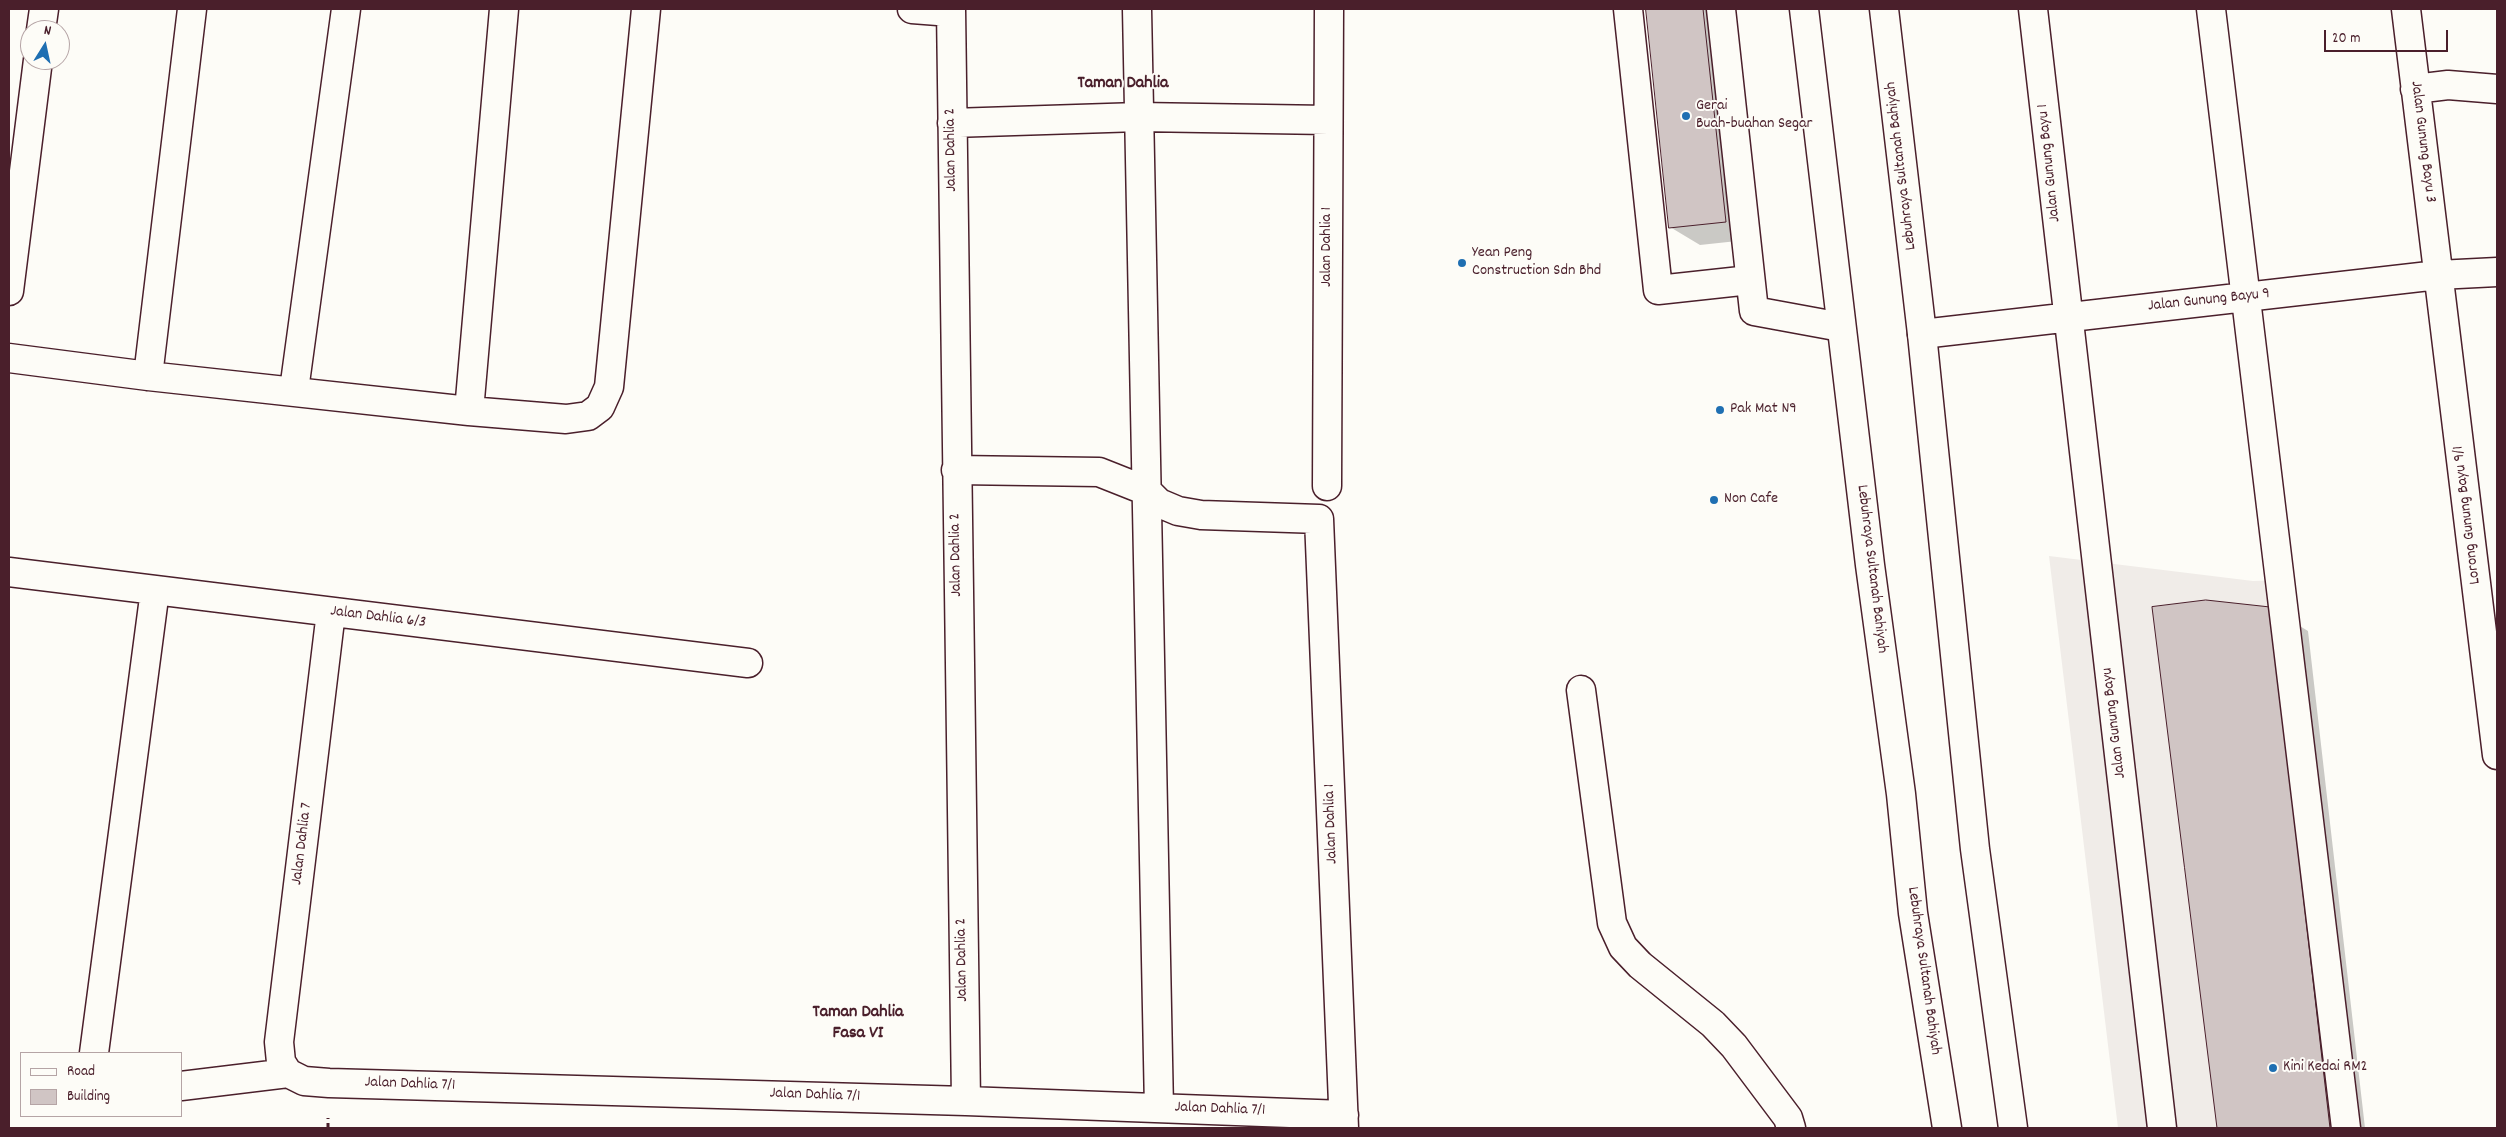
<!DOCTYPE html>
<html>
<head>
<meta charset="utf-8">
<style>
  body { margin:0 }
  #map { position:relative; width:2506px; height:1137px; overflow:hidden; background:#fdfcf7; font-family:Dekko,sans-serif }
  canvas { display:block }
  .frame { position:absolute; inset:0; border:10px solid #4a1f2b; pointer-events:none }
  .legend { position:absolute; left:20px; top:1052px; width:162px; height:65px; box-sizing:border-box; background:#fdfcf7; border:1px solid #b5a4a5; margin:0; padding:6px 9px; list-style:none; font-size:15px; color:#4a1f2b }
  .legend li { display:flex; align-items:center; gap:10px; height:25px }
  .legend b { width:25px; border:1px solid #b5a4a5 }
  .north { position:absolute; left:20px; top:20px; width:50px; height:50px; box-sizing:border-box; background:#fdfcf7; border:1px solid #b5a4a5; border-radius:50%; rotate:10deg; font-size:14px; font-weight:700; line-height:20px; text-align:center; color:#4a1f2b }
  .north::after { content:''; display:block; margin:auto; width:18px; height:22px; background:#1f6fb2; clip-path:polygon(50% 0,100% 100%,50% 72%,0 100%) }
  .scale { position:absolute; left:2324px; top:30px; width:124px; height:22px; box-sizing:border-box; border:2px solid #4a1f2b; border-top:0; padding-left:6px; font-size:15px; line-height:18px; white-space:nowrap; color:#4a1f2b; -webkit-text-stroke:4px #fdfcf7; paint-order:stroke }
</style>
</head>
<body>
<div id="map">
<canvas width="2506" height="1137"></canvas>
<div class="frame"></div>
<ul class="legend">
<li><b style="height:6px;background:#fdfcf7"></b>Road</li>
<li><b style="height:14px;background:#d0c5c4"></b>Building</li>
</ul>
<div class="north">N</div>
<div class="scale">20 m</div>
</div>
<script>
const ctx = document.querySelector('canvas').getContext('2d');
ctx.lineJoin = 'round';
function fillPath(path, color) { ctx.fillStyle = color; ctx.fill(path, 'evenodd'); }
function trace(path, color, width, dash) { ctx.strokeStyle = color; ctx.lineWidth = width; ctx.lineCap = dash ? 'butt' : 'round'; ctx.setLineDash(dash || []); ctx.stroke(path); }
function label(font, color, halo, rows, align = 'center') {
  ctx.font = font + ' Dekko,sans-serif'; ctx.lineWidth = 4; ctx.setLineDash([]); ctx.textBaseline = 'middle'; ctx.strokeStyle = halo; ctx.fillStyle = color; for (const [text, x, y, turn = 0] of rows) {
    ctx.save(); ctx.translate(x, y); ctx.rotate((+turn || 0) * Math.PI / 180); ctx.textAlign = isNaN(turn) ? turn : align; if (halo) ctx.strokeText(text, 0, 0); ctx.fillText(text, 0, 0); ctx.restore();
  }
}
const built = new Path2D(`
  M2049,556l204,25 34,-1 67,548h-236z`);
const shadow = new Path2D(`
  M1647,9h84l25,230 -56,6 -30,-18z
  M2154,608h116l38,23 57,497h-147z`);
const building = new Path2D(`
  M1646,9h57l23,213 -57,6z
  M2206,600l64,7 60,521h-113l-65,-521z`);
const path = new Path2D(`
  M328,1128v-10`);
const minor = new Path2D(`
  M912,9l39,3
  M951,9l15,1092
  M1137,9l22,1099
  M1628,9l30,281 92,-10
  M1721,9l33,302 87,16
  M2033,9l129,1119
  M2211,9l135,1119
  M2406,9l91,746
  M41,30l3,-21
  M2415,89l33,-4 49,4
  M952,123l187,-6 189,3
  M9,291l29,-231
  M1922,334l516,-59 59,-3
  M9,358l139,18 321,35 97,8 22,-3 12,-9 9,-20 37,-378
  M148,376l44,-367
  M294,390l52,-381
  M469,411l35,-402
  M956,470l143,2 48,19 12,12 19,8 23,4 118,4 25,609
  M1327,486l2,-477
  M9,572l739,91
  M1581,690l31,233 11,24 17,18 73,59 21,22 54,72 3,10
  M94,1053l61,-463
  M288,1073l16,8 25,2 637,18 378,14
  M288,1073l-7,-11 -2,-20 52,-430
  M181,1086l107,-13`);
const major = new Path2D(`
  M1804,9l66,556 31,229 12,119 34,215
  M1884,9l38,325 53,515 38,279`);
const markers = [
  [1686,116,5,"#1f6fb2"],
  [1462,263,5,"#1f6fb2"],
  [1720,410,5,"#1f6fb2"],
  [1714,500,5,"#1f6fb2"],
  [2273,1068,5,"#1f6fb2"]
];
const poiNames = [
  ["Gerai",1696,107],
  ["Buah-buahan Segar",1696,125],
  ["Yean Peng",1472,254],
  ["Construction Sdn Bhd",1472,272],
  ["Pak Mat N9",1730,410],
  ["Non Cafe",1724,500],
  ["Kini Kedai RM2",2283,1068]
];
const streetNames = [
  ["Jalan Gunung Bayu 3",2422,142,83],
  ["Jalan Dahlia 2",952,150,-91],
  ["Jalan Gunung Bayu 1",2050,163,-96],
  ["Lebuhraya Sultanah Bahiyah",1902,166,-97],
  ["Jalan Dahlia 1",1328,247,-90],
  ["Jalan Gunung Bayu 9",2209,301,-6],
  ["Lorong Gunung Bayu 9/1",2468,515,-97],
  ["Jalan Dahlia 2",957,555,-91],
  ["Lebuhraya Sultanah Bahiyah",1871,569,83],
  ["Jalan Dahlia 6/3",378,618,7],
  ["Jalan Gunung Bayu",2115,723,-97],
  ["Jalan Dahlia 1",1332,824,-92],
  ["Jalan Dahlia 7",303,844,-83],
  ["Jalan Dahlia 2",963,960,-91],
  ["Lebuhraya Sultanah Bahiyah",1923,971,82],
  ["Jalan Dahlia 7/1",410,1085,2],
  ["Jalan Dahlia 7/1",815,1096,2],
  ["Jalan Dahlia 7/1",1220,1110,2]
];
const neighbourhoodNames = [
  ["Taman Dahlia",1123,85],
  ["Taman Dahlia",858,1014],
  ["Fasa VI",858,1035]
];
fillPath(built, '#f0ece8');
fillPath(shadow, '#0003');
fillPath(building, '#d0c5c4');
trace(building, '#4a1f2b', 1);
trace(minor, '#4a1f2b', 31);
trace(major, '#4a1f2b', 31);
trace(path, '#4a1f2b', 3, [5, 4]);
trace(minor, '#fdfcf7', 28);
trace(major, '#fdfcf7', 28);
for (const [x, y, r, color] of markers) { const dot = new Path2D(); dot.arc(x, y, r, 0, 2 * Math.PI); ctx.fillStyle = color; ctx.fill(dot); trace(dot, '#fdfcf7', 2); }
label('16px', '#4a1f2b', '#fdfcf7', poiNames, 'left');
label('16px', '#4a1f2b', '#fdfcf7', streetNames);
label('bold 18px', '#4a1f2b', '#fdfcf7', neighbourhoodNames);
</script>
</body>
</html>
